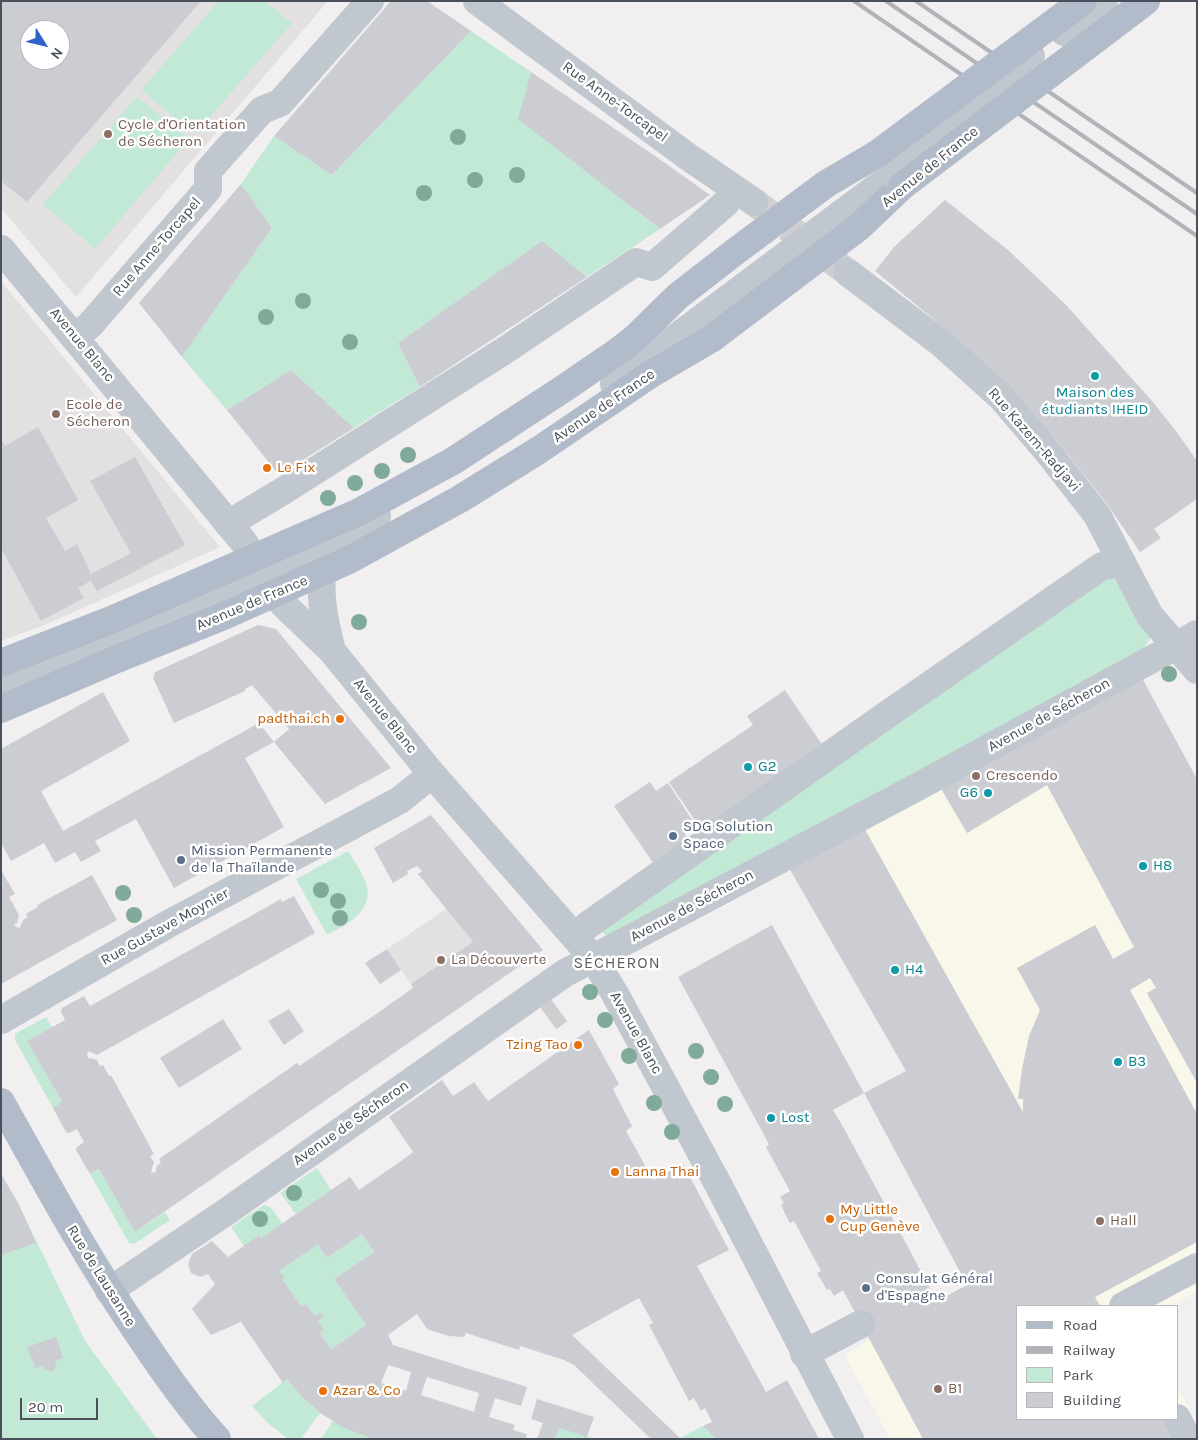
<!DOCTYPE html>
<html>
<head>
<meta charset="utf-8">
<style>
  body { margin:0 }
  #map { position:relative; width:1198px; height:1440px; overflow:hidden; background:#f1efef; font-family:Karla,sans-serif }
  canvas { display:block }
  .frame { position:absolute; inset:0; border:2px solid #495059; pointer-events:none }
  .legend { position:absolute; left:1016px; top:1305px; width:162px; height:115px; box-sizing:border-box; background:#fff; border:1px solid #b6b9bd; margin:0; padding:6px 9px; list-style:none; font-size:15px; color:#495059 }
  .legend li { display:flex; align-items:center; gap:10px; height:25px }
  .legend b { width:25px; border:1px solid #b6b9bd }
  .north { position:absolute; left:20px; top:20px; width:50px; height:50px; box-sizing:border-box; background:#fff; border:1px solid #b6b9bd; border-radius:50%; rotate:126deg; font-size:14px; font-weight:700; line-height:20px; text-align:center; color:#495059 }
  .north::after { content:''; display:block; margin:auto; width:18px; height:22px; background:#3062c9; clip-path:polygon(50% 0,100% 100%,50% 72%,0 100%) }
  .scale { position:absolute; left:20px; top:1398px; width:78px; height:22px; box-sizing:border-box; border:2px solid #495059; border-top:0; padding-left:6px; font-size:15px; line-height:18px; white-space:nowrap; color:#495059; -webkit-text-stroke:4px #fff; paint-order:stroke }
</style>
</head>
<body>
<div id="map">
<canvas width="1198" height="1440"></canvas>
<div class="frame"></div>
<ul class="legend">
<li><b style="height:6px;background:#b1bbca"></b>Road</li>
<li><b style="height:6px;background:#b1b3b8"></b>Railway</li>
<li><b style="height:14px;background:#c2e9d6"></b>Park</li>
<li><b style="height:14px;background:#cccdd2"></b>Building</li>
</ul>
<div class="north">N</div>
<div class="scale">20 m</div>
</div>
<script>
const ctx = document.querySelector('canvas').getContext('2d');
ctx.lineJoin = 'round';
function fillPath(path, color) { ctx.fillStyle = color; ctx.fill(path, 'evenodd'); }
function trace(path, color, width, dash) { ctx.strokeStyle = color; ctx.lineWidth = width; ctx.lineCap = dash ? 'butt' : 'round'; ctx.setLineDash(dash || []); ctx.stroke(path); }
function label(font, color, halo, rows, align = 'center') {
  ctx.font = font + ' Karla,sans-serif'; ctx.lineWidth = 5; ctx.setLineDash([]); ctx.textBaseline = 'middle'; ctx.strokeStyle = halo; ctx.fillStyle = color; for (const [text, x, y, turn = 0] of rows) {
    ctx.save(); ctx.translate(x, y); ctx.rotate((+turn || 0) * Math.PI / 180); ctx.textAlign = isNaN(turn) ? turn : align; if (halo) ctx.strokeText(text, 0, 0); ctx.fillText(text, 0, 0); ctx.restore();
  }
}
const commercial = new Path2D(`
  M1142,678l55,101v513l-26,14h-154v113h160v-33l20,37v16h-307l-45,-84 25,-16 97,-55 -103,-191 42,-22 -117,-203z`);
const education = new Path2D(`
  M1,1h327l-252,296 -75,-89zM30,30h30v30h-30z
  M1,281l219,266 -178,79 -41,15z
  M446,909l56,69 -65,44 -50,-73z`);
const green = new Path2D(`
  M219,1h46l27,22 -97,111 -54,-44z
  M471,31l60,41 -12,47 141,110 -73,48 -45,-35 -144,101 22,44 -66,41 -63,-58 -64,40 -45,-53 90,-129 -31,-44 33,-48 58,39z
  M137,97l52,42 -94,110 -52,-45z
  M1108,570l44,66 -8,12 -534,292 -14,-15z
  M348,851c6,10 14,21 18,32 9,27 -19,42 -39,52l-31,-56z
  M46,1017l6,10 -24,14 34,62 -9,5 -38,-68v-6z
  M317,1168l14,22 -35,24 -16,-21z
  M99,1169l36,63 30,-20 5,8 -36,24 -5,-1 -39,-69z
  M1,1174l17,29 67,138 72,98h-156z
  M264,1205l7,3 12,16 -22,14 -3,-3 -14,11 -13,-19z
  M362,1234l12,18 -40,27 32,46 -35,24 -11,-16 4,-3 -6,-9 6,-4 -3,-4 -6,3 -9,-12 -4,3 -19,-27 1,-2 -5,-7 39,-26 9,13z
  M287,1379l15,18 18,16 -19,26h-13l-20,-16 -16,-17z
  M333,1421l10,6 30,12h-52z
  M703,1426l13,13h-36v-1z
  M559,1428l36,11h-40z`);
const building = new Path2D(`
  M1,1h200l-174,201 -26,-21zM30,30h30v30h-30z
  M391,1h36l44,30 -139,144 -58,-39z
  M531,72l127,86 52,37 -50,34 -142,-110z
  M241,184l31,44 -90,129 -43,-54z
  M945,200l63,50 58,55 86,96 24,30 21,30v38l-43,30 7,9 -21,14 -33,-48 -50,-63 -53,-58 -49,-46 -80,-66 19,-24z
  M542,241l45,36 -167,110 -22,-44z
  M291,370l63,58 -75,47 -52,-65z
  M38,427l40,73 -32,18 19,33 12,-7 14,30 40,-21 -41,-72 45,-24 50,88 -88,46 -6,-10 -13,7 6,10 -43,23 -40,-73v-109l4,7z
  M258,625l18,4 115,139 -66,36 -51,-62 15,-13 -37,-44 -7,4v2l-71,32 -21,-45 2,-6z
  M1142,678l55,101v304l-50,-90 9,-5 -6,-10 -20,12 67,124v128l-102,55 5,9h-83v113h146l11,20h-251l-80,-149 -9,6 -4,-7 -3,1 -10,-17 4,-2 -27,-50 -4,2 -5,-9 -4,-10 3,-1 -4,-6 10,-6 -24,-44 3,-3 -91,-167 94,-52 92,168 -31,17 8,13 96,178 30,-16 -103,-192 42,-22 -117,-203 74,-42 160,286v-13h-5l4,-30 7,-33 11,-26 -23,-42 78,-43 18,34 21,-12 -87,-162 -80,48 -27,-46z
  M785,690l42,62 -122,83 -36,-53 84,-57 -6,-9z
  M103,692l27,49 -89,50 22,40 196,-108 15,19 -29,16 39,69 -110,61 -38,-69 -41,22 6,10 -20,11 -6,-10 -20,11 -11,-20 -33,18 -10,-18v-94z
  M650,782l6,9 12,-8 26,40 -11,8 6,9 -35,24 -40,-58z
  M431,815l112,135 -408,282 -36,-63 -9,5 -14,-24 1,-3 7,-5 -7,-13 -8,4 -3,-1 -13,-24 9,-6 -35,-61 38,-21 -4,-8 1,-4 22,-12 6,10 191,-107 1,3 12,-6 21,37 -218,122 -9,-4 -1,4 2,4 2,-1 6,2 3,6 3,-1 6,11 2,-1 43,79 -4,2 4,6 -3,10 4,1 2,-7 4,-3 -2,-4 138,-96 2,3 70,-47 44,-31 -2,-4 62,-42 -55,-68 4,-3 -5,-5 -10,5 1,3 -15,9 -19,-35z
  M1,870l14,24 -6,3 10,18 -2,8 -3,1 2,3 4,1 3,-8 5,-3 -2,-3 12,-7 -1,-2 55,-30 25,45 -116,64z
  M387,949l14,21 -21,14 -15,-21z
  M289,1009l15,22 -20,14 -16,-24z
  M223,1019l19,30 -63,39 -19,-30z
  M589,1030l30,54 -6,5 19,37 -6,5 27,49 30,-16 46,86 -32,16 69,126 21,-12 32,59h-103l-13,-13 9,-4 -7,-14 -4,3 -7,-13 -5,3 -40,-76 4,-2 -14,-25 -67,37 109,104h-30l-77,-74 -10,-5 -44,-14 -1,4 -53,-17 -2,4 -15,-1 -22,-7 -10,-15 -29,21 5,10 134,42 -6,19 -26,-8 -6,19 26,8 -2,5 14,4 -1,5h-153l-31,-12 -9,-6 -13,-8 -18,-16 -15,-18 -4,4 -42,-61 -30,13 -19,-26 23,-25 -7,-10 -8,3 -9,-4 -3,-9 4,-10 20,-13 16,16 31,-22 2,3 89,-61 9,13 45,-31 9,-7 -24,-35 53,-37 11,16 21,-14 14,19zM362,1234l12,18 -40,27 32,46 -35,24 -11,-16 4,-3 -6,-9 6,-4 -3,-4 -6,3 -9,-12 -4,3 -19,-27 2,-2 -6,-7 39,-26 9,13zM388,1365l23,7 -5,19 -25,-8zM427,1377l52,16 -5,19 -53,-17z
  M1,1174l17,29 18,40 -35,12z
  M56,1337l7,21 -8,3 2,4 -5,7 -7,-2 -2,-4 -8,2 -8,-21z
  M537,1399l57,18 -7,20 -28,-9 -4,11h-18l6,-16 -12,-4z`);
const minorTunnel = new Path2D(`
  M754,202l93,70
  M548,1018l11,-8`);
const minor = new Path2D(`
  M477,1l210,155 67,46
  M1,249l241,291 22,31 18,32 50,48 100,123 161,184 22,36 105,194 130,251
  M75,337l15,-12 118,-136v-18l54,-61 18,-7 90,-102
  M614,384l279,-209
  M228,524l55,-33 221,-140 132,-89 16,5 74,-64
  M323,558c-4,36 0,58 9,93
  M1197,634l-21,12 21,24
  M1,682l263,-111 113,-55
  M588,925l297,-209 217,-150 20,-3
  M1,1020l169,-97 230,-123 32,-26
  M109,1291l117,-79 339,-239 343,-181 268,-146 -26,-30 -53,-101 -50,-64 -46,-54 -60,-54 -94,-71
  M1123,1306l74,-39
  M804,1354l57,-30
  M1177,1418l11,21`);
const major = new Path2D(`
  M1,663l110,-43 248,-108 94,-51 113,-74 51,-35 18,-14 43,-42 58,-45 90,-67 51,-30
  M1,709l116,-50 109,-44 123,-55 111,-61 79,-49 112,-76 60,-35 148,-112 43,-41
  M1,1102c44,79 87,158 138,233 24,36 49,72 78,104`);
const rail = new Path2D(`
  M854,1l343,235
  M886,1l311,213
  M916,1l281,192`);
const minorBridge = new Path2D(`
  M1064,32l40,-31
  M916,143l115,-87
  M893,175l47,-35`);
const majorBridge = new Path2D(`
  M877,154l206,-153
  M902,186l244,-185`);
const trees = [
  [458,137],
  [517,175],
  [475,180],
  [424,193],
  [303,301],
  [266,317],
  [350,342],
  [408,455],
  [382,471],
  [355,483],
  [328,498],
  [359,622],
  [1169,674],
  [321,890],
  [123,893],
  [338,901],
  [134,915],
  [340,918],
  [590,992],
  [605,1020],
  [696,1051],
  [629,1056],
  [711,1077],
  [654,1103],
  [725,1104],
  [672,1132],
  [294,1193],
  [260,1219]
];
const markers = [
  [108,134,5,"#8d6e63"],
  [1095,376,5,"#0f9aa8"],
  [56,414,5,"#8d6e63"],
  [267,468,5,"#e8710a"],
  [340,719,5,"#e8710a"],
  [748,767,5,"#0f9aa8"],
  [976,776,5,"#8d6e63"],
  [988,793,5,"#0f9aa8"],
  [673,836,5,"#5c6f8a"],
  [181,860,5,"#5c6f8a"],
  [1143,866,5,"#0f9aa8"],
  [441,960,5,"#8d6e63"],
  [895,970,5,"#0f9aa8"],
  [578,1045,5,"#e8710a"],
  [1118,1062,5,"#0f9aa8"],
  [771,1118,5,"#0f9aa8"],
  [615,1172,5,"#e8710a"],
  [830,1219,5,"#e8710a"],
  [1100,1221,5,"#8d6e63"],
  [866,1288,5,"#5c6f8a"],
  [938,1389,5,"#8d6e63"],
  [323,1391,5,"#e8710a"]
];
const streetNames = [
  ["Rue Anne-Torcapel",615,102,36],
  ["Avenue de France",930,167,-39],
  ["Rue Anne-Torcapel",157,247,-49],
  ["Avenue Blanc",82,345,50],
  ["Avenue de France",604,406,-34],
  ["Rue Kazem-Radjavi",1034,440,49],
  ["Avenue de France",252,603,-23],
  ["Avenue de Sécheron",1049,715,-29],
  ["Avenue Blanc",385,716,51],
  ["Avenue de Sécheron",692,906,-28],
  ["Rue Gustave Moynier",165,927,-29],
  ["Avenue Blanc",636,1033,61],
  ["Avenue de Sécheron",351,1123,-35],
  ["Rue de Lausanne",101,1276,58]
];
const educationNames = [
  ["Cycle d'Orientation",118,125],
  ["de Sécheron",118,142],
  ["Ecole de",66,405],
  ["Sécheron",66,422],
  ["Crescendo",986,776],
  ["La Découverte",451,960],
  ["Hall",1110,1221],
  ["B1",948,1389]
];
const cultureNames = [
  ["Maison des",1095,393,"center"],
  ["étudiants IHEID",1095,410,"center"],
  ["G2",758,767],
  ["G6",978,793,"right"],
  ["H8",1153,866],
  ["H4",905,970],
  ["B3",1128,1062],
  ["Lost",781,1118]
];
const foodNames = [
  ["Le Fix",277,468],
  ["padthai.ch",330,719,"right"],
  ["Tzing Tao",568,1045,"right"],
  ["Lanna Thai",625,1172],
  ["My Little",840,1210],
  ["Cup Genève",840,1227],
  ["Azar & Co",333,1391]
];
const serviceNames = [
  ["SDG Solution",683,827],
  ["Space",683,844],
  ["Mission Permanente",191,851],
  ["de la Thaïlande",191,868],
  ["Consulat Général",876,1279],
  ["d'Espagne",876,1296]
];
const neighbourhoodNames = [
  ["SÉCHERON",617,963]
];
fillPath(commercial, '#f9f7ea');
fillPath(education, '#e2e0e0');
fillPath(green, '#c2e9d6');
fillPath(building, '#cccdd2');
trace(minorTunnel, '#cfcfd1', 28, [28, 14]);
trace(minor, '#c1c7cf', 28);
trace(major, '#b1bbca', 28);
trace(rail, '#b1b3b8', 4);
trace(minorBridge, '#c1c7cf', 28);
trace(majorBridge, '#b1bbca', 28);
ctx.fillStyle = '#80aa99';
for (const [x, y] of trees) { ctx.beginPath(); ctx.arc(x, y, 8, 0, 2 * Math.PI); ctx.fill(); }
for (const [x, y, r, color] of markers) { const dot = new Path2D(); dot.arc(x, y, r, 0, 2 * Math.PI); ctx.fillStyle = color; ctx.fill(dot); trace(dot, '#fff', 2); }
label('15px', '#495059', '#fff', streetNames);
label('15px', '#785e54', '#fff', educationNames, 'left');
label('15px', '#0d838f', '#fff', cultureNames, 'left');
label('15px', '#c56008', '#fff', foodNames, 'left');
label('15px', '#4e5e75', '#fff', serviceNames, 'left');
ctx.letterSpacing = '1px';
label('16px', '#5c5e62', '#fff', neighbourhoodNames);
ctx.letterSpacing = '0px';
</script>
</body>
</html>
